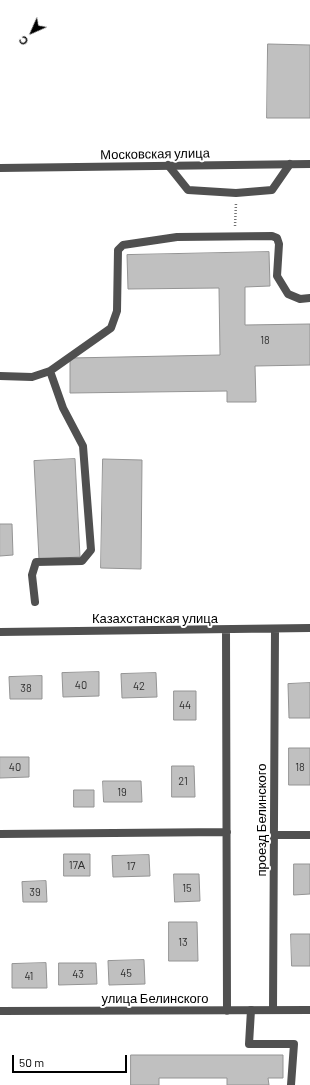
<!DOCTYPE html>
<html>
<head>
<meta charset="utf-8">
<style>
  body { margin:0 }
  #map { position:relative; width:310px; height:1085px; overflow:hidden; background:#fff; font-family:Barlow,sans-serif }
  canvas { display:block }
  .north { position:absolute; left:12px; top:12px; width:40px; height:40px; -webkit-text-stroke:3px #fff; paint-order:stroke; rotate:225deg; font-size:11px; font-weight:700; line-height:16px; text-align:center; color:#000 }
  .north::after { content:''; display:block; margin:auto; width:14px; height:18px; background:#000; clip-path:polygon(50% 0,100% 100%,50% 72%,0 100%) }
  .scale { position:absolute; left:12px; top:1055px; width:115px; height:18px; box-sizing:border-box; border:2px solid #000; border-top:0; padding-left:5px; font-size:12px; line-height:14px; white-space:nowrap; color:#000; -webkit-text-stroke:3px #fff; paint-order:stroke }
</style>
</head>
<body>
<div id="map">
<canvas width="310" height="1085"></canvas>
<div class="north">С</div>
<div class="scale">50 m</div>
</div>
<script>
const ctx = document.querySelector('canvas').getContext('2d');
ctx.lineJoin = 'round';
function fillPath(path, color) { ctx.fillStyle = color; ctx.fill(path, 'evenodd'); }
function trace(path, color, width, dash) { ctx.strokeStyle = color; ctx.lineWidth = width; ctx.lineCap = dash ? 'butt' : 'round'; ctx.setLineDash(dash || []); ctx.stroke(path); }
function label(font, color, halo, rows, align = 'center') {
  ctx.font = font + ' Barlow,sans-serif'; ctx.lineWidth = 4; ctx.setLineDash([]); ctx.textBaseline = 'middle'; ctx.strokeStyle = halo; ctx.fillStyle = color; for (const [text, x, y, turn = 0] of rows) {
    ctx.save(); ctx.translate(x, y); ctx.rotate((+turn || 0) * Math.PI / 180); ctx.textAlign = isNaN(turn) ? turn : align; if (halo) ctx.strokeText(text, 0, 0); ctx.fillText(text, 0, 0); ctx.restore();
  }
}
const building = new Path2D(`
  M268,44l42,1v73h-43z
  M269,252l1,34 -25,1v38l65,-1v41l-55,1 1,36h-29v-11l-157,2v-35l150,-3 -1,-67 -91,1 -1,-34z
  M75,459l5,98 -41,2 -5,-98z
  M103,459l39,1 -1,109 -40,-1z
  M0,524h12l1,31 -13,1z
  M99,672v24l-36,1 -1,-24z
  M156,673l1,24 -35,1 -1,-24z
  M42,676v23h-32l-1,-22z
  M310,683v35h-21l-1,-34z
  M174,691h22v29h-22z
  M289,748h21v37h-21z
  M0,757h29v20l-29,1z
  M172,766h22l1,31h-23z
  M103,781h38l1,21h-38z
  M74,790h20v17h-20z
  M64,854h26v22h-26z
  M149,855l1,21 -37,1 -1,-21z
  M294,864h16v30l-16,1z
  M174,874h25l1,27 -25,1z
  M46,881l1,21h-24l-1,-20z
  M169,922h28l1,39h-29z
  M291,934h19v32h-18z
  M144,960l1,24 -36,1 -1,-24z
  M46,963l1,25h-35v-24z
  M59,963h37l1,21 -38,1z
  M131,1055h152v23h-15l1,7h-42v-7h-68v7h-28z`);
const path = new Path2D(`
  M235,226l1,-23`);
const lane = new Path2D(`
  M168,165l20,25 48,3 36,-3 18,-26
  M0,376l32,1 18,-6 61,-43 6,-17 1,-61 5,-5 54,-8 95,-1 5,2 2,6 -2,32 11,18 12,5 10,-1
  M35,602l-3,-27 4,-13 46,-1 9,-11 -8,-104 -20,-38 -13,-37
  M251,1010l-2,34h45l-3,41`);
const street = new Path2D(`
  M0,168l310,-4
  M226,630l1,381
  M0,632l310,-4
  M0,834l227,-2
  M274,835h36
  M273,1010l2,-381
  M0,1011l310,-1`);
const numberNames = [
  ["18",265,340],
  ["40",81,685],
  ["42",139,686],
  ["38",26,688],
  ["44",185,705],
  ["40",15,767],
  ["18",300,767],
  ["21",183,781],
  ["19",122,792],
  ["17А",77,865],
  ["17",131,866],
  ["15",187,888],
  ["39",35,892],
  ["13",183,942],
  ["45",126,973],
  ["43",78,974],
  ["41",29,976]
];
const streetNames = [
  ["Московская улица",155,154,-1],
  ["Казахстанская улица",155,619],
  ["проезд Белинского",262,820,-90],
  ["улица Белинского",155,999]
];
fillPath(building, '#c0c0c0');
trace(building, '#949494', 1);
trace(path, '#727272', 2.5, [1, 2]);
trace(lane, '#505050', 8);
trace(street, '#505050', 8);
label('11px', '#303030', null, numberNames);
label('13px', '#000', '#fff', streetNames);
</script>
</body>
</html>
